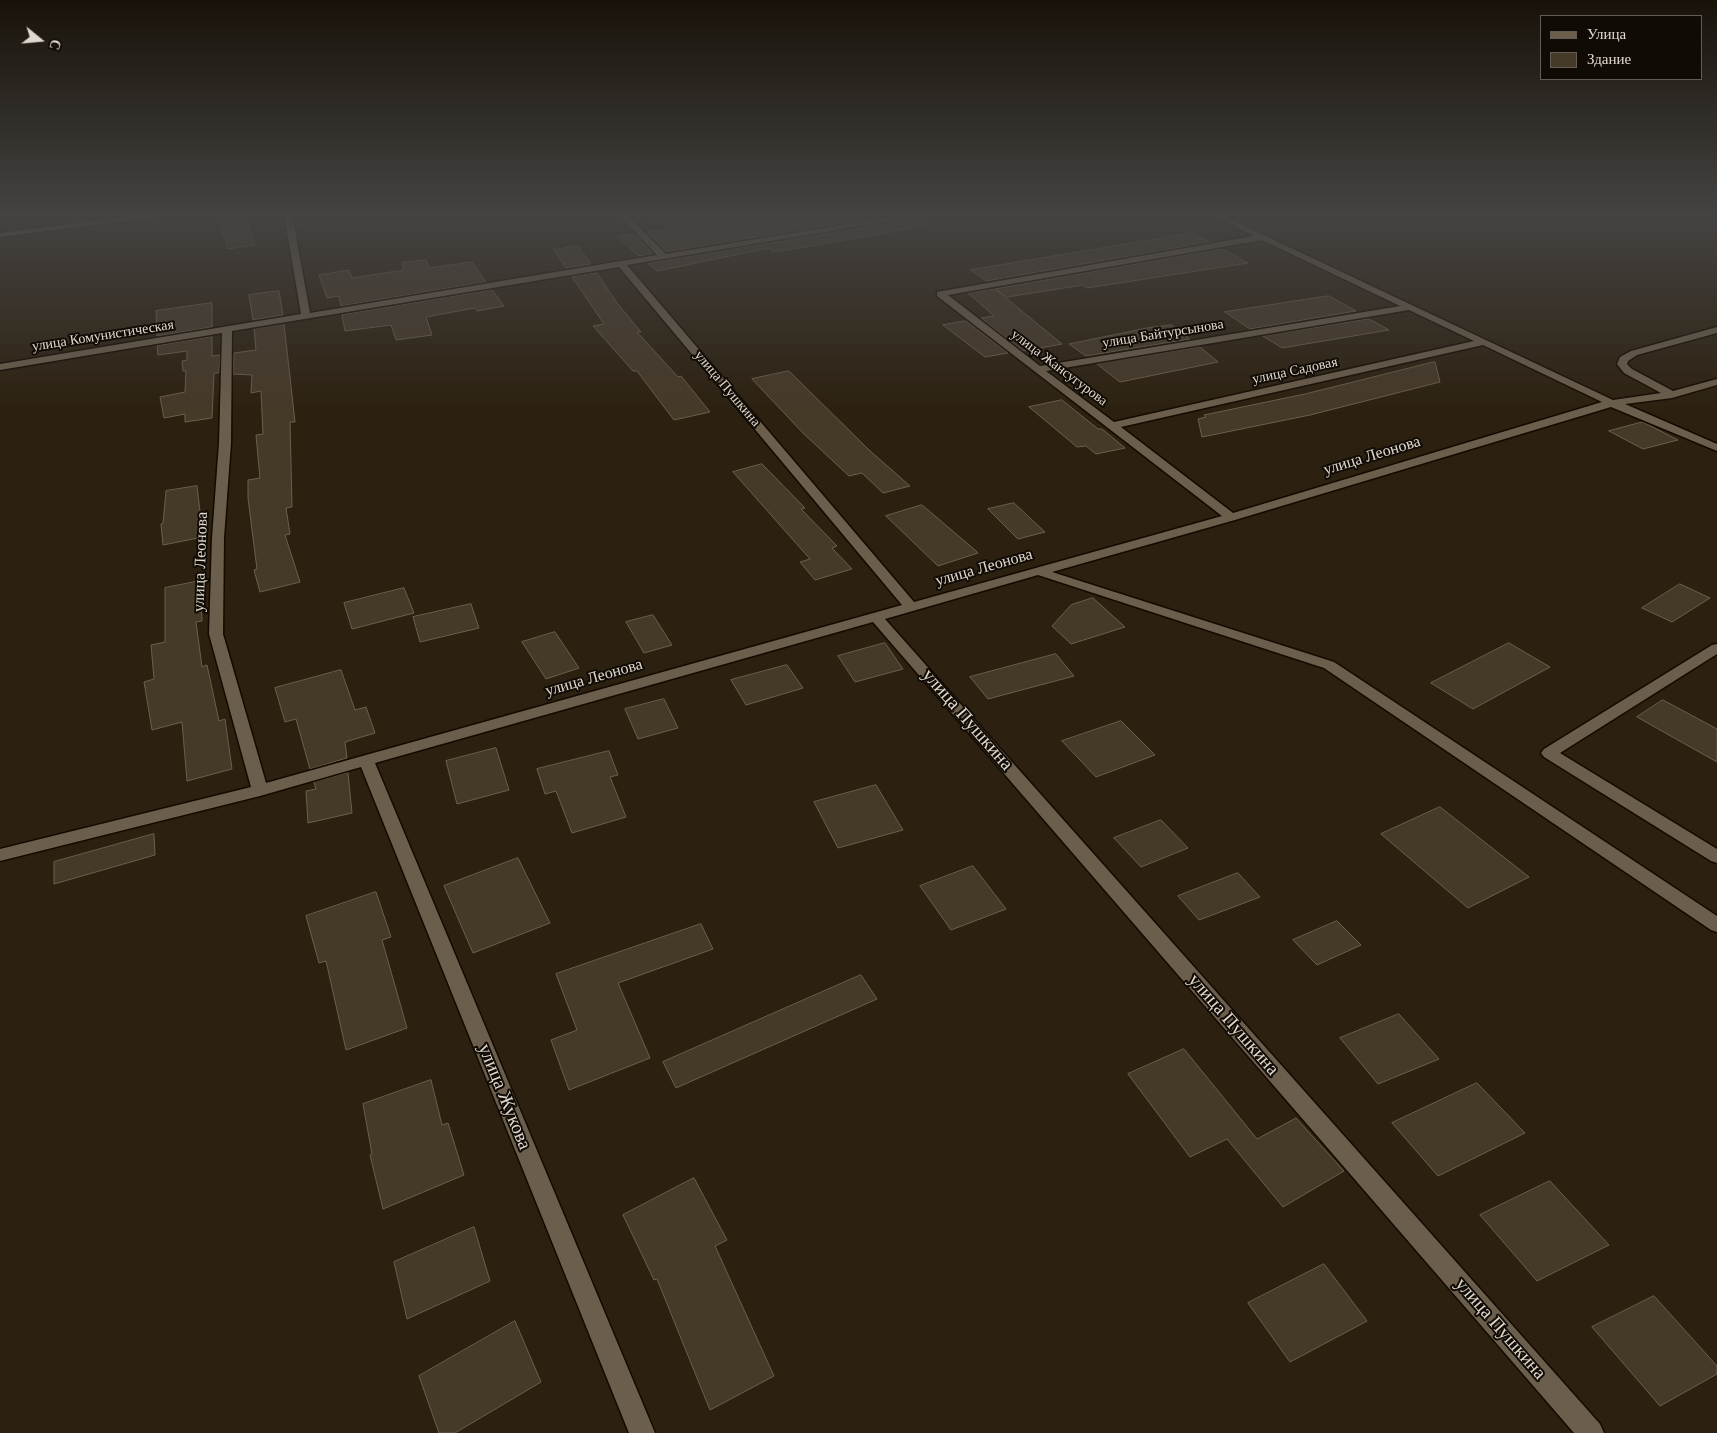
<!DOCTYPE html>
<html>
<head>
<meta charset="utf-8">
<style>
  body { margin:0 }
  #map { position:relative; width:1717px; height:1433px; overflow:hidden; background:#2c2110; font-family:"Times New Roman",serif }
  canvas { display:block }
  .legend { position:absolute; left:1540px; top:15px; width:162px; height:65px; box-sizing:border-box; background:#100b05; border:1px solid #635d55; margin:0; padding:6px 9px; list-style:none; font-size:15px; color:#e0d8ce }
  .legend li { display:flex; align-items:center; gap:10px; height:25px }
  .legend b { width:25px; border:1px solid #635d55 }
  .north { position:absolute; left:15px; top:15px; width:50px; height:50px; -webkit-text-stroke:4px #100b05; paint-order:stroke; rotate:107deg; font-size:14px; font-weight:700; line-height:20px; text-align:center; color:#e0d8ce }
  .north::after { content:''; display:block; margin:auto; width:18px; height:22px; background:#e0d8ce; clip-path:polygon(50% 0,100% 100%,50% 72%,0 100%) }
</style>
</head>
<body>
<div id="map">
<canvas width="1717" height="1433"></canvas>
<ul class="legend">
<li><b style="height:6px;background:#6b5e4c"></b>Улица</li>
<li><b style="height:14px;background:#453928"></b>Здание</li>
</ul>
<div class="north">С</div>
</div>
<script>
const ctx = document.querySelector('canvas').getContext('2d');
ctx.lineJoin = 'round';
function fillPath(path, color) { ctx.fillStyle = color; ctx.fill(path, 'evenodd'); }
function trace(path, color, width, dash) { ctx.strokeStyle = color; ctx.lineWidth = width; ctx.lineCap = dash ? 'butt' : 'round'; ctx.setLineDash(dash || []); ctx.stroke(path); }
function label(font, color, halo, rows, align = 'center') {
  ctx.font = font + ' "Times New Roman",serif'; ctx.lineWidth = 4; ctx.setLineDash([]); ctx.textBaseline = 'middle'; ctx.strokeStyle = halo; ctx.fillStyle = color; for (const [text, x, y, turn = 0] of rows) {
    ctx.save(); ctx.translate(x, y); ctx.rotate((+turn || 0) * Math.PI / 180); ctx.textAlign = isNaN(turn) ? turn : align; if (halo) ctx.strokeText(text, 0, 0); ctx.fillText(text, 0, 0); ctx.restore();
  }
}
const building = new Path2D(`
  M218,214h27l10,31 -27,4z
  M652,214h248l-233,38 -20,-20 23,-3z
  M926,214h1l1,11 -122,22 -33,5 -4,-4 -112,23 -9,-8 272,-45z
  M1193,233l17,9 -224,39 -15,-11z
  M635,234l18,20 -14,2 -22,-19z
  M578,246l13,18 -25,4 -12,-18z
  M1222,249l26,14 -161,25 -4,-3 -76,12 -11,-8z
  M426,260l3,8 43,-6 14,20 -145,24 -2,-10 -12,2 -8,-23 30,-5 3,8 52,-8 -2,-7z
  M597,273l20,30 24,29h-4l41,45 3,-1 29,36 -36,8 -37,-49h-4l-40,-45 11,-2 -32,-47z
  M995,289l67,55 -39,7 -42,-33 13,-2 -26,-23z
  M492,290l12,16 -27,5 -2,-3 -49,9 6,18 -36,5 -5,-15 -46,6 -3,-16z
  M279,291l4,24 -30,5 -4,-25z
  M1329,296l27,15 -106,18 -25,-17z
  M212,303v24l-55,9 -1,-25z
  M1369,319l20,11 -107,18 -19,-12z
  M966,321l42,32 -23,4 -42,-32z
  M284,324l11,98h-5l2,85 -6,1 4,26 -5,1 15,47 -40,10 -6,-22 3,-1 -9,-71v-18l12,-2 -4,-43 7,-1 -2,-43 -10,2 1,-18 -19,-1 1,-21 22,-3 -2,-21z
  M1172,325l18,14 -104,17 -17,-12 78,-16z
  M212,337v19l8,-1 -1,18h-5l-2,45 -27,4v-8l-21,4 -4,-21 25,-5 1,-21h-3l-1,-10 5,-1v-9l-29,4 -1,-9z
  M1200,347l18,15 -98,20 -23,-18z
  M1435,362l5,20 -130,33 -108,22 -4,-18 8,-2 -2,-2 101,-21z
  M789,371l80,79 41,36 -27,7 -21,-20 -13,3 -46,-43 -51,-54z
  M1062,400l36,29h4l23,19 -29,6 -10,-8 -9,1 -48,-40z
  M1643,422l2,1 33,17 -35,9 -34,-18z
  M762,464l43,44 -4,1 36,37 -5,2 20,21 -37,11 -15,-18 10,-3 -77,-87z
  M197,486l6,51 -40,8 -2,-21 2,-1 3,-32z
  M1014,503l31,29 -27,7 -30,-30z
  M922,505l53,45 3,3 -40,13 -52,-50z
  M200,581l2,40 -6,1 6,45 5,-2 12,56 6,-2 7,50 -45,12 -5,-59 -30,8 -8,-48 10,-3 -3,-34 14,-3v-54z
  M1680,584l30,14 -38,24 -30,-14z
  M404,588l10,25 -62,16 -8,-26z
  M1093,598l32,29 -54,17 -19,-18 19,-21z
  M471,604l8,24 -59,14 -7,-25z
  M653,615l19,30 -28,8 -18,-31z
  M555,632l24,36 -33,11 -24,-37z
  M885,643l18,26 -48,13 -17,-26z
  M1509,643l41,24 -77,42 -42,-26z
  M1056,654l18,22 -86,23 -18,-22z
  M787,665l16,23 -57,17 -15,-25z
  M341,670l14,40 11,-3 9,26 -30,9 2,16 -37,11 -14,-50 -11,3 -10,-34z
  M664,699l14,29 -40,11 -13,-30z
  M1663,700l54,29v33l-80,-45z
  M1121,721l34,34 -59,22 -34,-36z
  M496,748l13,42 -52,14 -11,-43z
  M609,751l9,24 -8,2 16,40 -54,16 -16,-42 -11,3 -8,-25z
  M348,773l4,40 -44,10 -2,-32 10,-2 -2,-7z
  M876,785l27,45 -65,18 -24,-46z
  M1440,807l89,70 -61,31 -87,-74z
  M1161,820l27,28 -47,19 -27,-29z
  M154,834l1,21 -101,29v-22z
  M518,858l32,65 -77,30 -29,-67z
  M973,866l33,43 -55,21 -31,-44z
  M1238,873l22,24 -61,23 -21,-24z
  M376,892l15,45 -9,3 25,88 -61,22 -20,-89 -7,2 -13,-47z
  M1337,921l24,24 -44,20 -24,-25z
  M701,924l12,25 -95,34 32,75 -81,32 -18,-50 26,-10 -21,-56z
  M861,975l16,24 -201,89 -13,-26z
  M1399,1014l40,45 -61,25 -38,-46z
  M1184,1049l73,90 39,-21 48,53 -61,36 -56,-68 -37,18 -62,-83z
  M431,1080l11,45 6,-2 16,52 -81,34 -13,-54 2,-1 -9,-50z
  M1477,1083l48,50 -87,43 -46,-53z
  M694,1178l33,62 -12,6 59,130 -64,34 -53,-131 -3,1 -31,-65z
  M1550,1181l59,64 -72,36 -57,-66z
  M474,1227l16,54 -83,38 -13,-57z
  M1324,1264l43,57 -77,41 -42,-59z
  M1654,1296l63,70v8l-57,32 -68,-79z
  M515,1321l26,61 -86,51h-16l-20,-57z`);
const minor = new Path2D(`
  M149,214h19l-4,2 -164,21v-4z
  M284,214h8l18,99 347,-58 -39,-41h8l40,40 243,-40h15l-4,2 -293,49 287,337 308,-86 -285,-220v-4l317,-56 -44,-22h9l394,186 48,-7 -37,-20 -7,-9 3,-7 11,-6 86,-24v6l-80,22 -9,6 -1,3 5,5 41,22 44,-12v6l-45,13 -47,6 92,40v7l-106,-44 -376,113 -183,52 282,90 383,254v16l-6,-2 -387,-262 -286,-93 -153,44 715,805 4,9h-30l-701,-811 -498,141 280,670h-26l-268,-666 -101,29 -260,65v-12l251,-62 -42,-153 3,-96 7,-95 3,-110 -222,37v-6l301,-50zM1262,240l138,66 -360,60 -92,-71zM619,267l283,338 -636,178 -43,-149 1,-96 7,-95 1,-112zM1409,310l65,31 -360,81 -68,-51zM1483,345l119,57 -369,111 -112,-86z
  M1717,644v10l-157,99 157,96v14l-6,-2 -167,-104 -3,-4 3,-4 168,-104z`);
const farStreetnames = [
  ["улица Байтурсынова",1163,334,-9],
  ["улица Комунистическая",103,336,-9],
  ["улица Жансугурова",1059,368,37],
  ["улица Садовая",1295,371,-12],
  ["улица Пушкина",727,389,50]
];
const streetNames = [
  ["улица Леонова",1372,456,-17],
  ["улица Леонова",201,562,-88],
  ["улица Леонова",984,568,-16],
  ["улица Леонова",594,678,-16]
];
const nearStreetnames = [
  ["улица Пушкина",967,720,49],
  ["улица Пушкина",1233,1025,49],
  ["улица Жукова",504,1097,68],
  ["улица Пушкина",1500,1329,49]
];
fillPath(building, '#453928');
trace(building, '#6c5f4c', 1);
trace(minor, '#140a00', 3);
fillPath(minor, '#6b5e4c');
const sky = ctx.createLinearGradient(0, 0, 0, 414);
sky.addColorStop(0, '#181209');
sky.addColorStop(0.52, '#454342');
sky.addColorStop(1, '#45434200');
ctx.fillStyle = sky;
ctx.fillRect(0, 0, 1717, 414);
label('14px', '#e0d8ce', '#100b05', farStreetnames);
label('16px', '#e0d8ce', '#100b05', streetNames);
label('19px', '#e0d8ce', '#100b05', nearStreetnames);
</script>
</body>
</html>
